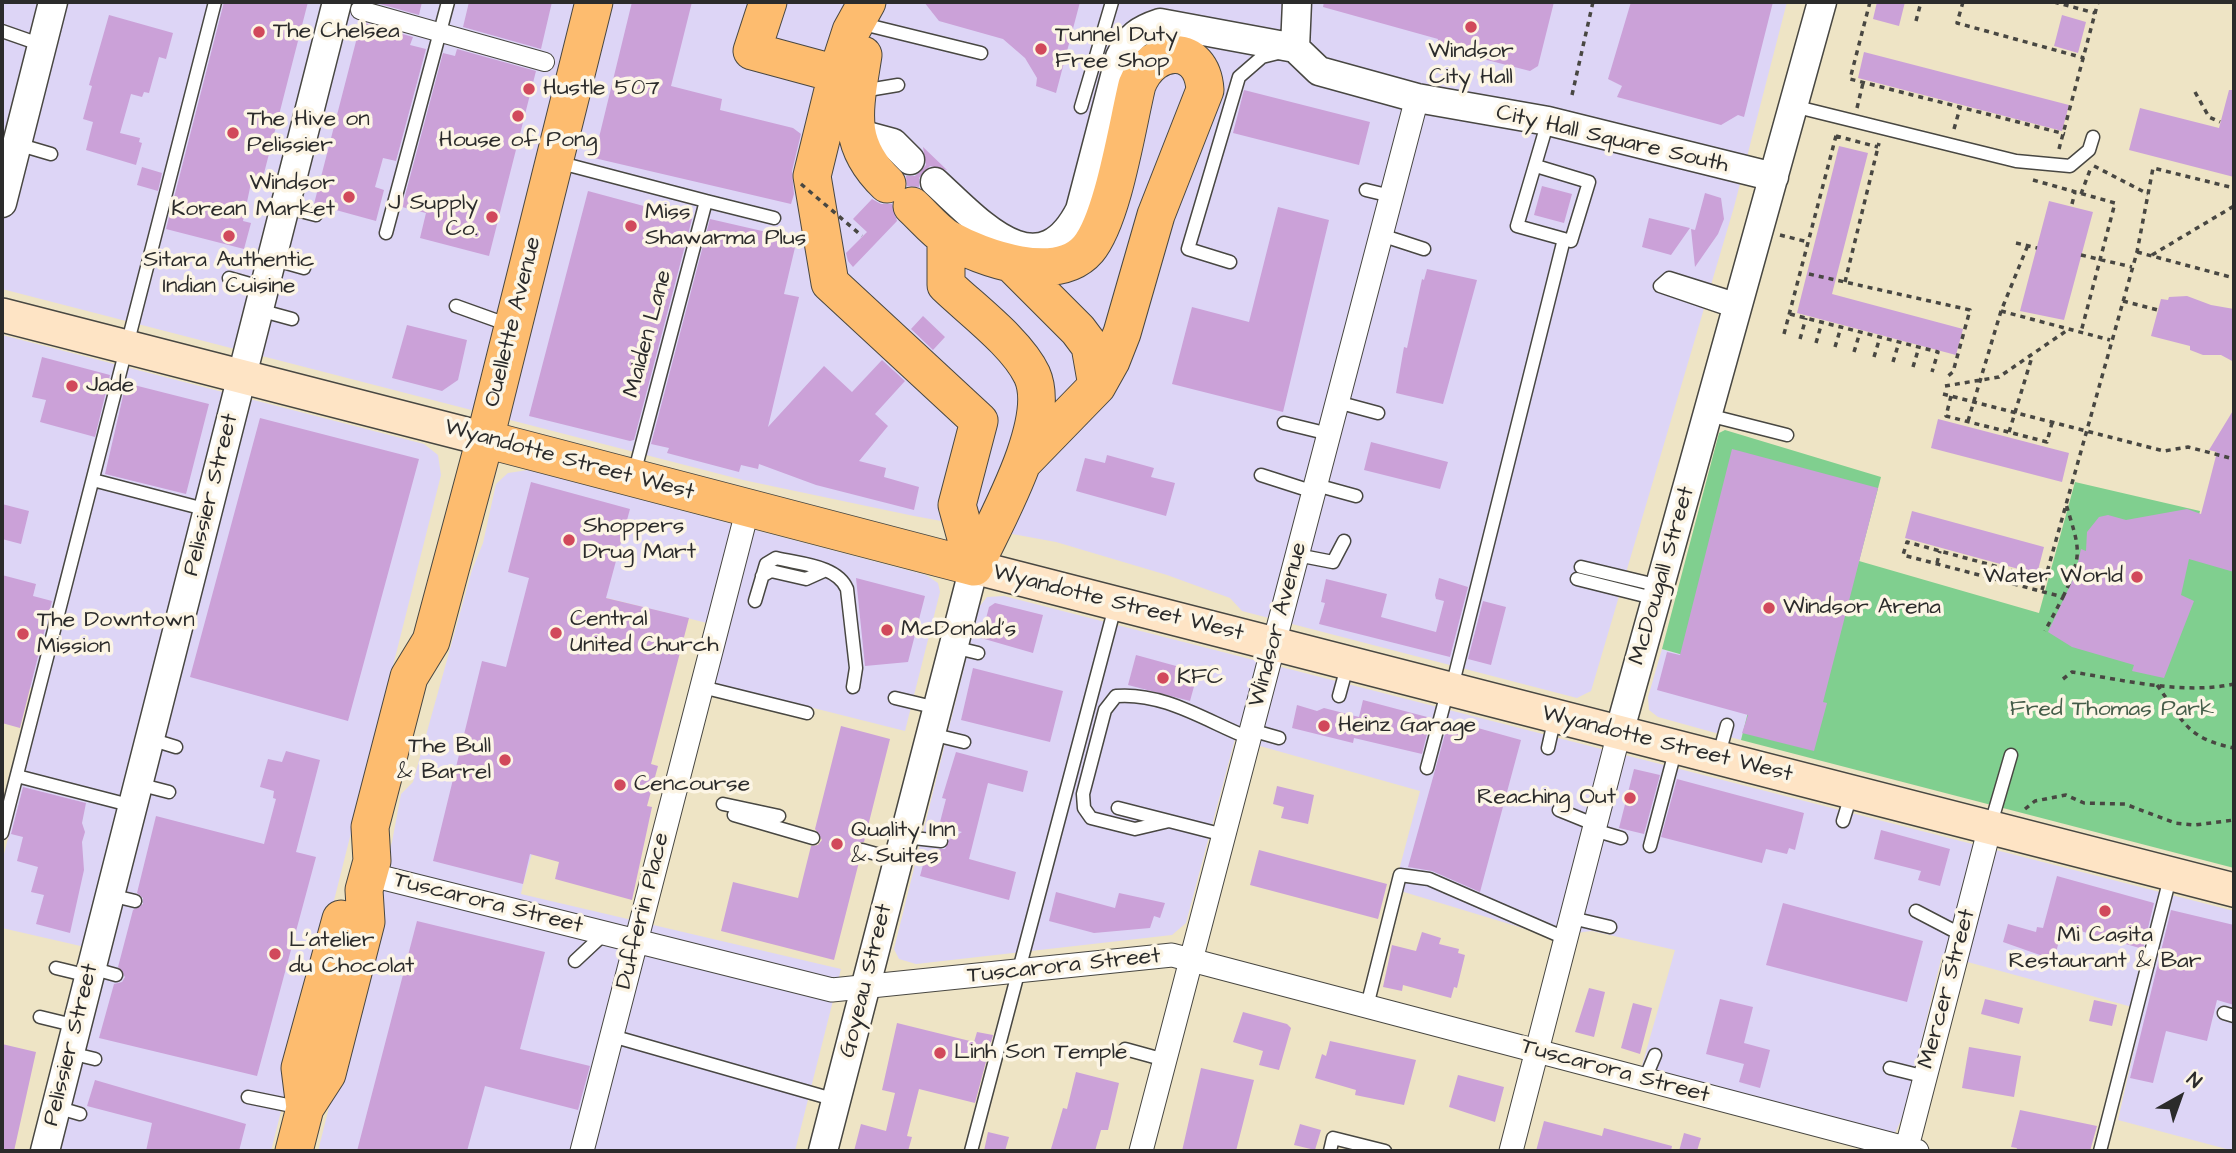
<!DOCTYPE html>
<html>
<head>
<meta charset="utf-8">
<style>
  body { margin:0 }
  #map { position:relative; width:2236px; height:1153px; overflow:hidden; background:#eee4c5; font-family:"Architects Daughter",sans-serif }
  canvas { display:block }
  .frame { position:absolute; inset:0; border:4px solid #2b2b2b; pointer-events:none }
  .north { position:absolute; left:2145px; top:1062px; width:70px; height:70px; -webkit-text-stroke:5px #fcf5e5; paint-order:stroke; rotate:40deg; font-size:19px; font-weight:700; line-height:28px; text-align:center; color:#2b2b2b }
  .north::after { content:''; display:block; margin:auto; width:24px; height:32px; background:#2b2b2b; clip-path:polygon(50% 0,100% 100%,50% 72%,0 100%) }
</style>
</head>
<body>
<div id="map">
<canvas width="2236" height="1153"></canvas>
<div class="frame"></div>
<div class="north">N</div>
</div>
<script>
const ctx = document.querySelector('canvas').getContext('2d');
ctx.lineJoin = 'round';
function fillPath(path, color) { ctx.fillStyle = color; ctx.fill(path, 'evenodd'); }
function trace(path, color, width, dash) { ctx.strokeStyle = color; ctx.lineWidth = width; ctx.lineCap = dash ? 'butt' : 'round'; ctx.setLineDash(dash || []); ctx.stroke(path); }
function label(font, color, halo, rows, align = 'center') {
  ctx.font = font + ' "Architects Daughter",sans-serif'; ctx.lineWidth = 7; ctx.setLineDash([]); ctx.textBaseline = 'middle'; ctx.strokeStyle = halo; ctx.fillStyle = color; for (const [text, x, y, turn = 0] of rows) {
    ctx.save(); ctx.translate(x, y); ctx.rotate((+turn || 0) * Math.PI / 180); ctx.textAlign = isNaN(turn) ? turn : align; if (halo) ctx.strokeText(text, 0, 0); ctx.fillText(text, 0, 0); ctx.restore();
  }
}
const built = new Path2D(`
  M2,2h1785l-53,205 -143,484 -14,7 -335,-87 -12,-13 -63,-23 -111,-33 -142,-26 -171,-36 -741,-191z
  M2,335l422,109 14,11 3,20 -170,676h-215l55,-198 -109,-25v-66l43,-170 -43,-13z
  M528,470l398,105 12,8 2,9 -35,139 -191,-48 -7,-60 -100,-25 -84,286 -2,10 320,75 -46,182h-477l46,-182 1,-41 27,-86 9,-48 12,-12 59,-212 11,-27 13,-59 12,-11z
  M1004,596l1230,315v240l-116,-31 25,-110 -201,-55 -38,159 -10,21 -253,-66 34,-119 -83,-19 -43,5 -155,-47 26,-98 -185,-52 -49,184 -14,12 -256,29 -17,-5 -5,-10 85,-342 8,-10z
  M1662,649l96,27 -17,64 -83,-23 -9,-7 -1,-13z`);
const green = new Path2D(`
  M1725,430l156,47 -22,84 180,52 36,-131 125,29 -12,44 46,12v301l-493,-128 16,-64 -95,-27 57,-216z`);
const building = new Path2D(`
  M224,2h84l-47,183 -10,-2 -8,38 8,2 -7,26 -78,-20z
  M373,2h49l-3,13z
  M469,2h83l-11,47 -78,-22z
  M632,2h60l-21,84 51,13 -2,11 73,18 8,6 -9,37 2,23 -3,10 -197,-46z
  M924,2h156l-24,91 -20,-7 1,-8 -12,-20 -22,-19 -64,-18z
  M1324,2h230l-16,64 -8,5 -94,-24 2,-8 -115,-32z
  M1631,2h142l-29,115 -6,-2 -17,10 -104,-28 5,-11 -14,-7z
  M1877,2h28l-6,24 -26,-7z
  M109,15l64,18 -7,26 -7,-2 -10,36 -5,-1 -2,5 -11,-3 -11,39 20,5 -1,4 3,1 -6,22 -50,-15 7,-28 -10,-3 9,-33 -3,-1z
  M2062,15l24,7 -8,31 -24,-7z
  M361,22l52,15 -3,8 16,4 -30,112 -13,-3 -8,29 9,3 -8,31 -62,-17z
  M457,49l79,22 -47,185 -69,-18 6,-25 -24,-6 41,-154 12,3z
  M1864,52l205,53 -7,26 -204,-53z
  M1244,90l126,32 -11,43 -126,-32z
  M2229,90h5v87l-105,-27 11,-42 79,20z
  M1839,146l29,7 -36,141 131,35 -7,26 -159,-42z
  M923,147l24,23 -17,-4 -11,12v9l-12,-1 -1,-10h9l11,-11z
  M142,167l20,6 -4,18 -21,-6z
  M1542,186l30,8 -8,29 -30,-8z
  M588,191l104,28 -58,221 -4,1 -101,-25z
  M1705,193l16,5 3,21 -6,15 -23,33 -4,-38 4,1z
  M872,199l9,5h11l5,17 -44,46 -5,-6 -2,-8 21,-21 -14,-13z
  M2049,201l44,11 -29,108 -44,-9z
  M1278,207l51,13 -46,192 -111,-28 20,-77 57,15z
  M1649,218l41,10 -19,27 -29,-8z
  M710,219l87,20 -13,55 15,3 -31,130 56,-61 28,26 30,-32 23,21 -30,33 13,12 -29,35 27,7 -2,9 35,10 -5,23 -98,-25 -57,-21 -1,5 -17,-4 -2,7 -72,-19 2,-5 -18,-4z
  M1427,269l50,11 -34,124 -47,-11 8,-46 3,1 15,-69 2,1z
  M2187,296l24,9 23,4v53l-13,-7h-18l-13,-5v-4l-39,-10 10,-37 7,1 1,-3z
  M923,316l22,21 -12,13 -22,-21z
  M407,325l60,15 -9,40 -16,11 -50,-13z
  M42,357l68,18 -15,62 -55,-15 6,-22 -14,-3z
  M126,383l83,21 -23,90 -81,-20z
  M2234,409v163l-45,-13 -8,36 13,6 -30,77 -32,-7 2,-6 -62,-18 -24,-15 27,-57 6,-26 5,2 1,-19 12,-15 9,-2 18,5 61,-11 14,5 16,-62 -8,-2z
  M260,418l159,41 -71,262 -158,-44z
  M1938,419l131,34 -7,29 -131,-34z
  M1371,442l77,20 -8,27 -76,-19z
  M1732,449l146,39 -55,214 4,1 -13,48 -72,-18 6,-18 -91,-25 10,-38 13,3z
  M1107,455l47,13 -3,9 24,6 -9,33 -90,-25 9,-33 20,5z
  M531,482l99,27 -24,89 83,20 -38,146 7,2 -11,40 5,1 -20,93 -77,-21 4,-17 -29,-8 -7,30 -90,-23 49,-200 24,6 23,-89 -21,-6z
  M2,504l27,7 -8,33 -19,-5z
  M1912,511l132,36 -7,27 -132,-36z
  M2,575l34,9 -3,12 19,5 -32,127 -18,-5z
  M856,578l69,18 -17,66 -43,4z
  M1439,578l29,9 -18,70 -131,-33 6,-21 -4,-1 5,-23 61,15 -6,23 55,15 8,-31 -8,-2 -1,-4z
  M1483,601l23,6 -15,58 -23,-6z
  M995,603l48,12 -10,38 -52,-15 8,-31z
  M1136,655l62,17 -8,29 -62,-16z
  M973,668l90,23 -13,51 -89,-22z
  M1363,700l68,18 -9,36 -68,-16 -1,5 -61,-15 5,-23 20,6 7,-3 35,9z
  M1449,720l72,20 -41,152 -48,-21 -24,-4z
  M841,726l49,13 -26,103 -8,1 -3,5 7,10 -26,102 -113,-29 12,-49 65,16 13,-52 7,-1 4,-5 -7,-11z
  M286,751l34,9 -24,92 20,5 -59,219 -158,-38 15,-54 8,-2 3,-5 -7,-10 15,-57 10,-6v-6l-6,-5 19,-77 108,28 12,-45 -3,-1 1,-7 -14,-4 8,-28 14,3z
  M956,752l72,19 -5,21 -35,-9 -19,76 47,13 -7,28 -89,-24 6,-22 8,-5h11l4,-9 13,-8 -23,-6 7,-27 -4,-1z
  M1634,769l26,6 -16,59 -25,-6z
  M1677,779l127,34 -9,37 -6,-2 -2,6 -21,-5 -4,14 -101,-26z
  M1277,786l37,9 -6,29 -27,-6 3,-11 -11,-3z
  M23,787l63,16 -4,20 3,9 -3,10 2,28 -14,63 -34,-9 8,-29 -13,-3 7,-25 -21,-6 6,-24 -12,-3z
  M1881,830l69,19 -10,37 -22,-6 3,-9 -47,-12z
  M1259,850l128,34 -9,35 -128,-34z
  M2057,876l97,27 -11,46 -80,-23 -9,34 -51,-18 5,-18 28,8 1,-5 6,1z
  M1056,892l59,16 4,-15 46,10 -5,15 -6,-2 -4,12 -56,5 -45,-12z
  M1783,903l140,38 -16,61 -141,-37z
  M2171,910l63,15v80l-17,-5 -10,41 -41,-10 -13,52 -23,-5z
  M417,921l128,31 -25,97 70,17 -12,44 -93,-24 -18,65h-110z
  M1422,932l19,6 -2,6 20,5 -1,4 7,2 -8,33 -3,-1 -3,11 -48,-13 -1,6 -19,-4 9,-42 24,6z
  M1589,988l16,4 -11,45 -19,-5z
  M1720,999l33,8 -9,36 26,7 -10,38 -21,-6 5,-18 -38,-10z
  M1985,999l38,9 -4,16 -38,-10z
  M2094,1000l23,5 -5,21 -23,-5z
  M1633,1003l19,5 -12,46 -19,-6z
  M1243,1012l44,12 4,4 -12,42 -20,-5 4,-14 -30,-9z
  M897,1023l77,19 3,-10 16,3 -18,68 -56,-14 -12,47 5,1 -4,14h-54l7,-27 25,7 9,-38 -13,-3z
  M1330,1041l86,19 -12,45 -49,-10 1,-5 -41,-12 7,-24 4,2z
  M2,1044l34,8 -22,99h-12z
  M1969,1047l52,9 -7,41 -52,-9z
  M1201,1068l53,12 -18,71h-54z
  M1076,1072l43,11 -11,47h-7l-6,21 -44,-2 12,-41 4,1z
  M1458,1075l46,12 -9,35 -46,-15z
  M95,1080l151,44 -7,27h-93l6,-28 -65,-17z
  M2020,1110l77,16 -7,25h-74l1,-3 -6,-1z
  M1544,1121l58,15 2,-8 68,18 -1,5h-135z
  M1300,1124l21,6 -6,20 -21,-5z
  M988,1132l21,5 -4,14h-21z
  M1684,1133l17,5 -4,13h-18z`);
const path = new Path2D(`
  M1870,2l-20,77 215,55
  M1963,2l-6,21 127,35
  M2054,2l41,11
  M1916,21l5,-19
  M2195,92l14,25 11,5
  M1572,95l21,-93
  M1857,108l6,-25
  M1954,129l6,-21
  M1836,136l42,11
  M2059,149l39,-147
  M2094,166l54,28
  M2033,180l82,23 -34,129
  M2081,194l9,-24
  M2072,204l3,-12
  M1780,235l28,7
  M2016,243l21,5
  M2137,252l97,26
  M2081,255l51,12
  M2152,255l82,-49
  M1809,274l161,36 -17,62 -5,4
  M1845,282l34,-139
  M2123,301l35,9
  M2001,311l109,29
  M1790,314l148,38 -6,20
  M1784,334l53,-202
  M1800,339l6,-21
  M1816,343l6,-21
  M1835,347l6,-20
  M1854,352l6,-20
  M1874,357l6,-20
  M1893,362l6,-20
  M1913,367l6,-20
  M1945,386l54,-9 70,-48
  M1943,394l221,57 24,-4 46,12
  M1951,396l-5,20 101,26 5,-19
  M1968,421l33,-110 27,-66
  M2009,432l23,-75
  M1937,563l3,-12
  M2035,577l-128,-35 -4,13 160,42 -18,34
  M2042,590l95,-338 16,-84 81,20
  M2063,597c21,-44 16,-49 3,-93
  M2063,679l9,-7c52,8 111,23 162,12
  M2157,685c27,37 29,53 77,63
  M2025,809l10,-8 31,-6 18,8 41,1 50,19 20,2 39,-5`);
const service = new Path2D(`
  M867,25l114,28
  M2,31l40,14
  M862,91l36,-6
  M1793,106l223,55 54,5 19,-16 4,-13
  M1081,107l31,-105
  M17,144l34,10
  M557,162l149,39 -72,273
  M1536,166l53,16 -18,59 -54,-15 31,-105
  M1366,190l25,6
  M706,201l68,17
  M285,207l31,8
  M386,233l62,-231
  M1381,235l43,14
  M272,259l32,9
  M1230,262l-42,-13 51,-172 23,-20 16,-4
  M229,278l35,10
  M456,306l53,19
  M259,310l33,9
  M1736,312l-76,-26 9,-8 70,22
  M1337,402l41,11
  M1708,415l79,20
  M1284,423l45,11
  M1261,475l53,17
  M93,480l115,30
  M1316,485l40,11
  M1297,555l36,7 11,-21
  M1581,567l79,19
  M762,576l9,-5 35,8 20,-9
  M1577,579l80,20
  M755,601l11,-37 10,-6c23,6 61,7 71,31l9,79 -3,19
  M953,647l25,6
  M702,687l105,26
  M1452,687l112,-448
  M1339,696l9,-33
  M895,698l42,10
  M1251,730l28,8
  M931,734l33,8
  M150,739l26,8
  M1548,748l7,-31
  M1718,758l9,-33
  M1427,768l21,-79
  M17,776l116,30
  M138,784l31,8
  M723,804l56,12
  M1118,808l106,27
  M1559,810l37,15
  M734,815l79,23
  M1169,821l-34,8 -44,-11 -7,-10 -1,-14 22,-84 11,-14c48,-4 90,25 133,42
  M1843,821l9,-29
  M1990,827l21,-72
  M1594,830l27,8
  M2,833l213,-831
  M904,837l37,4
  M1650,846l26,-98
  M862,850l36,10
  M110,895l25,6
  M1916,911l46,24
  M1572,918l38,9
  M575,961l30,-28
  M56,968l33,8
  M91,968l25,7
  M1367,1006l33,-131 29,4 138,60
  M2224,1013l10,3
  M40,1017l37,9
  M612,1036l224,64
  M1125,1049l40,11
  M70,1053l25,6
  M1890,1068l36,9
  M1645,1079l10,-24
  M248,1097l54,11
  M56,1107l24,7
  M971,1151l145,-548
  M1330,1151l3,-13 52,13
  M2100,1151l71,-277`);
const pedestrian = new Path2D(`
  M360,10l185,52`);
const minor = new Path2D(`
  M368,874l464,116 340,-35 745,196
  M582,1151l166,-643
  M1141,1151l276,-1053
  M1511,1151l108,-418
  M1906,1151l84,-324`);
const tertiary = new Path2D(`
  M1295,48l24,23 98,27 131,23 226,56
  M1295,48l2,-46
  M856,133l37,10 17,17
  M935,182c43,39 103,110 145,28l40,-153c10,-21 19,-27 40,-34l135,25
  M2,203l51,-201
  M1619,733l203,-731
  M45,1151l292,-1149
  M823,1151l151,-584`);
const secondary = new Path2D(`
  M2,315l483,124
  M974,567l1260,323`);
const primary = new Path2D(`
  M768,2l-16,49 85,23
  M867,2l-16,29 -14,43 -25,102 18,107 149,138 -22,84 17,62
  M863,55c-8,53 -19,88 24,129
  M912,206c11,10 23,25 36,33 34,19 109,46 140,10 25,-30 39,-123 49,-164 16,-41 65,-42 68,5l-49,125 -34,118 -11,28 -14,25 -72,74
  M946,238v47c26,25 71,58 86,90 21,47 -37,147 -58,192
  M1012,264l66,66 12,16 7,40
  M485,439l489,128
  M305,1108l-5,-40 41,-149
  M294,1151l11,-43 22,-34 39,-152 -2,-32 8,-29 -2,-34 39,-150 22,-36 54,-202 109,-437`);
const pathBridge = new Path2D(`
  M801,184l61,52`);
const markers = [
  [1471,27,7,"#d1495b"],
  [259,32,7,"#d1495b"],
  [1041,49,7,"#d1495b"],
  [529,89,7,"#d1495b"],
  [518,116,7,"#d1495b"],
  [233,133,7,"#d1495b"],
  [349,197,7,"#d1495b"],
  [492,217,7,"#d1495b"],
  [631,226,7,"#d1495b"],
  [229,236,7,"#d1495b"],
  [72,386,7,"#d1495b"],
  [569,540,7,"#d1495b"],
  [2137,577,7,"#d1495b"],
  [1769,608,7,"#d1495b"],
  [887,630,7,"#d1495b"],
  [556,633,7,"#d1495b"],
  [23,634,7,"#d1495b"],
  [1163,678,7,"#d1495b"],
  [1324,726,7,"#d1495b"],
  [505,760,7,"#d1495b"],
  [620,785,7,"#d1495b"],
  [1630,798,7,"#d1495b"],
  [837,844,7,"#d1495b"],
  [2105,911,7,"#d1495b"],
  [275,954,7,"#d1495b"],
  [940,1053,7,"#d1495b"]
];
const poiNames = [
  ["The Chelsea",273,32],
  ["Tunnel Duty",1055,36],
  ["Free Shop",1055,62],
  ["Windsor",1471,52,"center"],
  ["City Hall",1471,78,"center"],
  ["Hustle 507",543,89],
  ["The Hive on",247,120],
  ["Pelissier",247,146],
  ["House of Pong",518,141,"center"],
  ["Windsor",335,184,"right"],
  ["Korean Market",335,210,"right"],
  ["J Supply",478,204,"right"],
  ["Co.",478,230,"right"],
  ["Miss",645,213],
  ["Shawarma Plus",645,239],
  ["Sitara Authentic",229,261,"center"],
  ["Indian Cuisine",229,287,"center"],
  ["Jade",86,386],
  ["Shoppers",583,527],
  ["Drug Mart",583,553],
  ["Water World",2123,577,"right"],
  ["Windsor Arena",1783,608],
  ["Central",570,620],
  ["United Church",570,646],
  ["The Downtown",37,621],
  ["Mission",37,647],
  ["McDonald's",901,630],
  ["KFC",1177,678],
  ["Heinz Garage",1338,726],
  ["The Bull",491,747,"right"],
  ["& Barrel",491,773,"right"],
  ["Cencourse",634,785],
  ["Reaching Out",1616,798,"right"],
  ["Quality Inn",851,831],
  ["& Suites",851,857],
  ["Mi Casita",2105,936,"center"],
  ["Restaurant & Bar",2105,962,"center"],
  ["L'atelier",289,941],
  ["du Chocolat",289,967],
  ["Linh Son Temple",954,1053]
];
const streetNames = [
  ["City Hall Square South",1612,140,13],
  ["Ouellette Avenue",514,322,-76],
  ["Maiden Lane",649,334,-75],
  ["Wyandotte Street West",569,461,15],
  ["Pelissier Street",212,495,-76],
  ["McDougall Street",1663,576,-74],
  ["Wyandotte Street West",1118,604,14],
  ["Windsor Avenue",1279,625,-75],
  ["Wyandotte Street West",1667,745,14],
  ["Tuscarora Street",488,904,14],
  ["Dufferin Place",644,911,-76],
  ["Tuscarora Street",1064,967,-6],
  ["Goyeau Street",867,981,-76],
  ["Mercer Street",1948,989,-75],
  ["Pelissier Street",72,1045,-76],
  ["Tuscarora Street",1615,1072,15]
];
const parkNames = [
  ["Fred Thomas Park",2112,710]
];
fillPath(built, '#ddd5f6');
fillPath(green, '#80cf8f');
fillPath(building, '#cba1d8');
trace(service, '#484742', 15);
trace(pedestrian, '#484742', 20);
trace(minor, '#484742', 25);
trace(tertiary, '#484742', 31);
trace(secondary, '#484742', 36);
trace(primary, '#484742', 39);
trace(path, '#484742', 3.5, [5, 5]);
trace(service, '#fff', 12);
trace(pedestrian, '#fff', 18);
trace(minor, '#fff', 23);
trace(tertiary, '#fff', 28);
trace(secondary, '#fee4c5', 33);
trace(primary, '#fdbc6f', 37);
trace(pathBridge, '#484742', 3.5, [5, 5]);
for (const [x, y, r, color] of markers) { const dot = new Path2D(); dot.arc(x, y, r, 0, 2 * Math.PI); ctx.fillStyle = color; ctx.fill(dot); trace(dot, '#fcf5e5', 2.5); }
label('23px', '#2b2b2b', '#fcf5e5', poiNames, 'left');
label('23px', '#2b2b2b', '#fcf5e5', streetNames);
label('23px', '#445c49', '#fcf5e5', parkNames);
</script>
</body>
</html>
